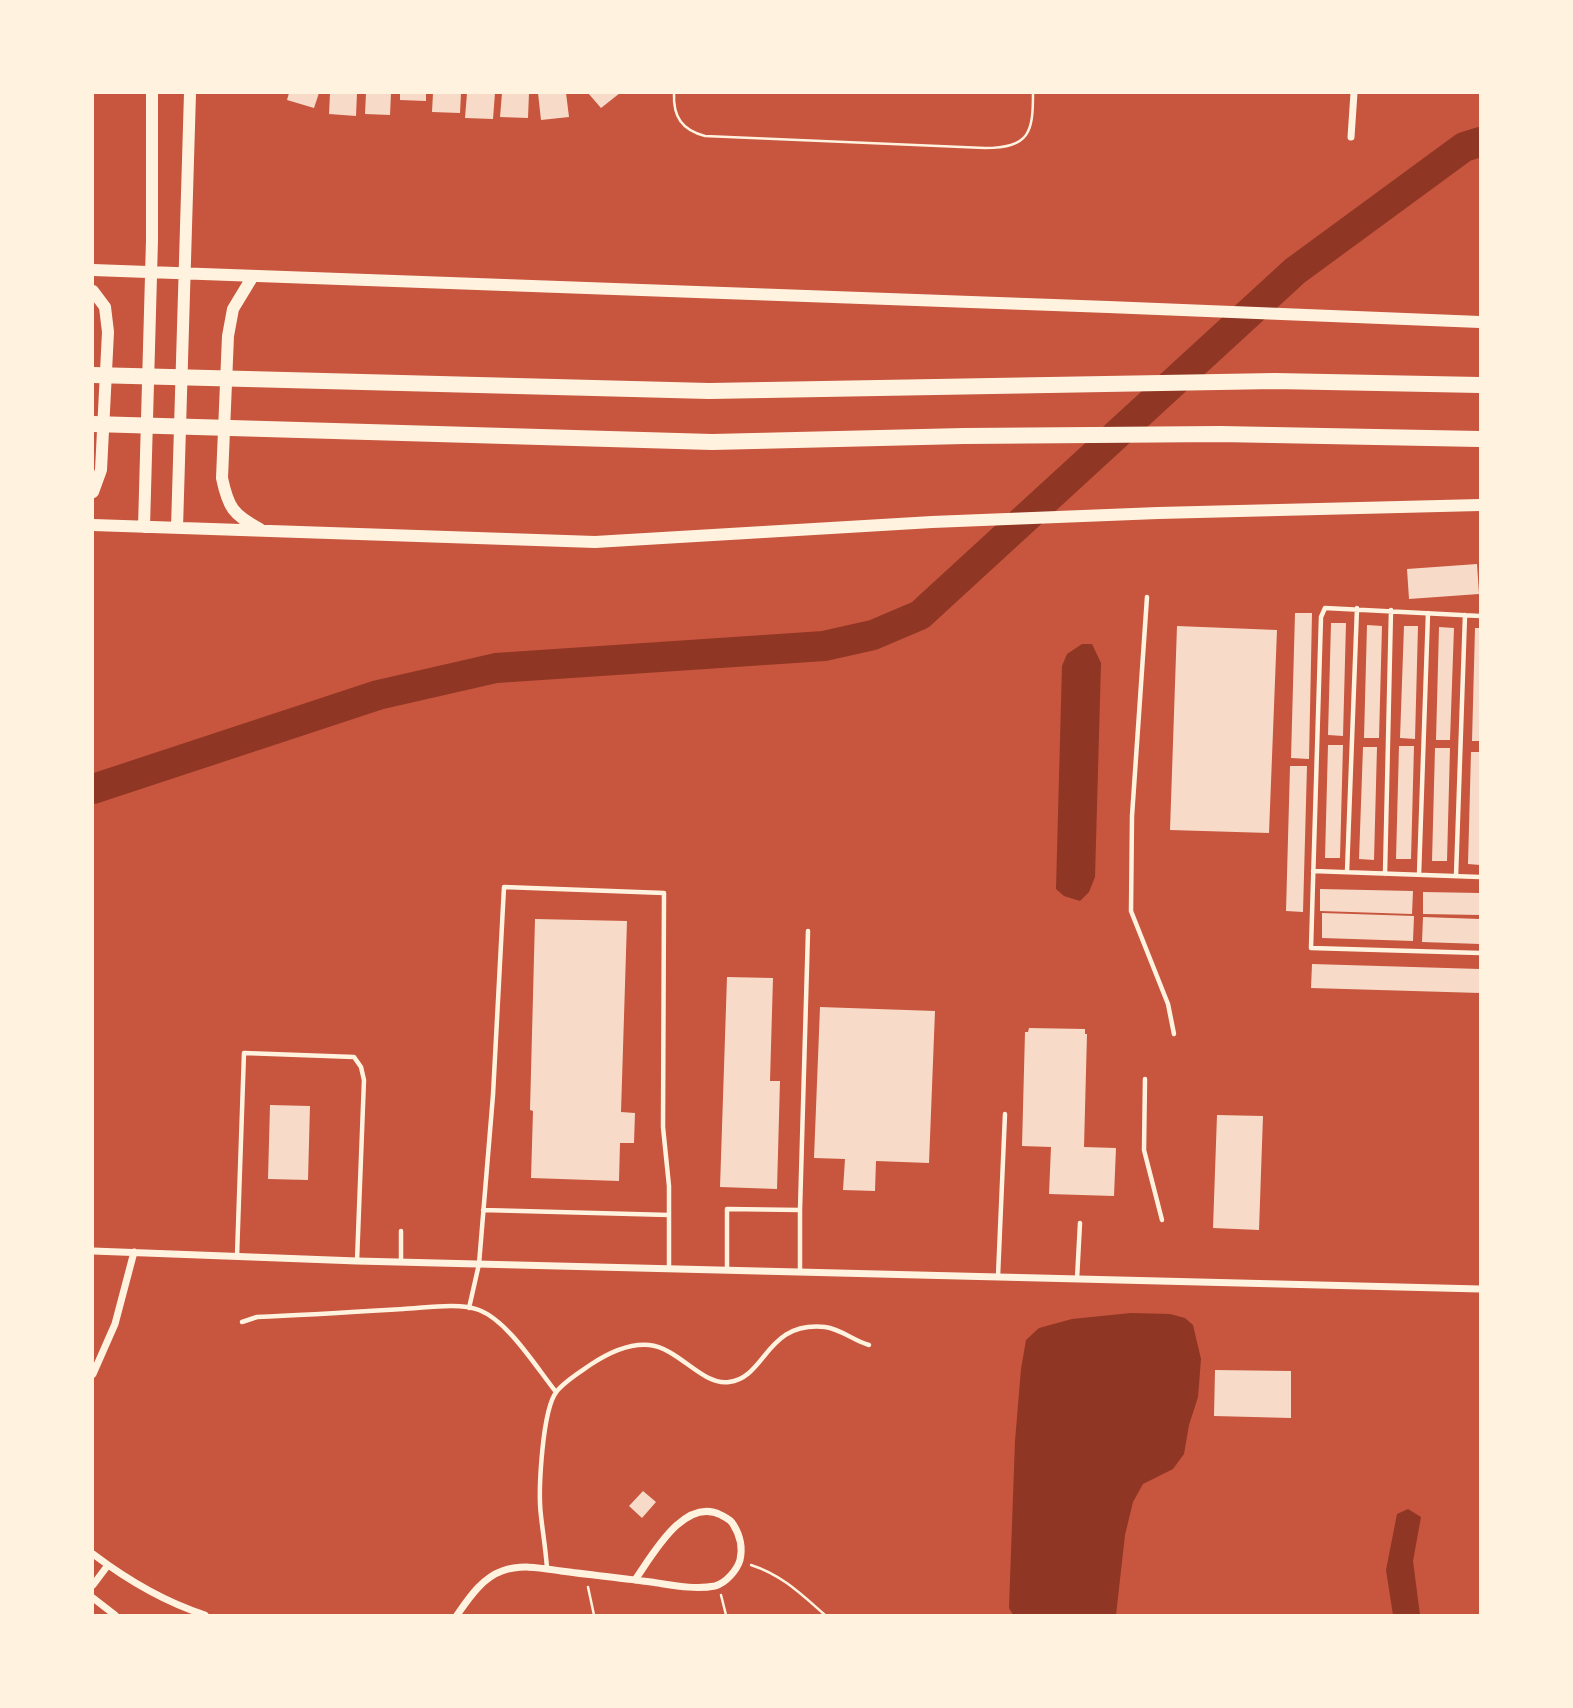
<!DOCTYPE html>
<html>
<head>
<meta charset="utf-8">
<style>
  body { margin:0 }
  #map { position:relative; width:1573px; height:1708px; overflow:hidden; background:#c8553d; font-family:"Fira Sans",sans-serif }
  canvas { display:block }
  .frame { position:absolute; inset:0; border:94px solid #fff3e0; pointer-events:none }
</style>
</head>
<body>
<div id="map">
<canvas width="1573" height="1708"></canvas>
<div class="frame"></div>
</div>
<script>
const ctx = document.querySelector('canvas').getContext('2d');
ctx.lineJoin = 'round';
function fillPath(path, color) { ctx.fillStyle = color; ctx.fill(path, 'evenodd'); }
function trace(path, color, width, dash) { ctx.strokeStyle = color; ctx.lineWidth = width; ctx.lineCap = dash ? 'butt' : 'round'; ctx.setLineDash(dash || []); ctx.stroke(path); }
const water = new Path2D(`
  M1082,644h10l9,19 -6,214 -6,15 -9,9 -16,-5 -8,-7 6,-223 5,-12z
  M1131,1313l39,1 15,4 8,7 8,34 -3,38 -9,28 -5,29 -11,15 -30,15 -10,18 -8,33 -9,80h-103l-4,-7 6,-167 6,-72 5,-29 13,-12 33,-9z
  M1408,1509l13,8 -8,44 7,54h-27l-7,-45 11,-56z`);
const river = new Path2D(`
  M93,789l285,-94 118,-27 328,-22 49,-11 47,-20 375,-344 169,-124 16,-5`);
const building = new Path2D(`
  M289,93h30l-5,15 -27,-8z
  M330,93h27l-1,23 -27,-2z
  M366,93h25l-1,22 -25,-1z
  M400,93h26v8l-26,-1z
  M433,93h28l-1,20 -28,-1z
  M467,93h28l-2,26 -28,-1z
  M502,93h27l-1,25 -28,-1z
  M538,93h28l3,24 -28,3z
  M588,93h32l-19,15z
  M1477,564l2,30 -70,5 -2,-30z
  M1295,613h17l-3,146 -18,-1z
  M1331,623h15l-3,113 -15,-1z
  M1367,625l15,1 -3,112h-15z
  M1177,626l100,4 -8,203 -99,-3z
  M1404,626h14l-3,113 -15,-1z
  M1439,627l15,1 -4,112h-14z
  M1475,628h5v113h-8z
  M1328,745h15l-3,113h-15z
  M1399,746h15l-3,113h-15z
  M1363,747h14l-3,113 -15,-1z
  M1435,748h15l-3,113h-15z
  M1471,752h9v113l-12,-1z
  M1290,766h17l-4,146 -17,-1z
  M1320,889l93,2 -1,23 -92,-3z
  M1423,892l57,1v22l-57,-1z
  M1322,913l92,3 -1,25 -91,-3z
  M1423,917l57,2v25l-58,-2z
  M535,919l92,2 -6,191 14,1 -1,30h-14l-1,38 -88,-3 2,-67 -3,-1z
  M1312,964l168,5v24l-169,-5z
  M727,977l46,1 -3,103h10l-3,108 -57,-2z
  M820,1007l115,4 -6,152 -53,-2 -1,30 -32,-1 2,-31 -31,-1z
  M1029,1028l56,1v5h2l-3,113 32,1 -2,48 -65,-2 2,-47 -29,-1 3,-114h3z
  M270,1105l40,1 -2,74 -40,-1z
  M1217,1115l46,1 -4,114 -46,-2z
  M1215,1370l76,1v47l-77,-2z
  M643,1491l13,11 -14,16 -13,-12z`);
const path = new Path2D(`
  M674,93c-1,24 8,37 31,43l280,12c45,0 48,-16 48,-55
  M751,1565c31,10 50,29 74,50
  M588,1587l6,28
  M721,1595l5,20`);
const service = new Path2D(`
  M1147,597l-15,219 -1,95 37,93 6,30
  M1480,616l-155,-8 -4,9 -10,331 169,5
  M1313,871l167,6
  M1347,872l10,-264
  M1385,874l6,-264
  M1419,875l9,-262
  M1456,876l9,-261
  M1145,1079l-1,71 18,70
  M483,1210l186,5
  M800,1210l8,-279
  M237,1256l7,-203 110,4 7,10 3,13 -7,181
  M401,1262v-31
  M727,1269v-60l73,1v62
  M998,1276l7,-162
  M1077,1279l3,-56
  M469,1308l10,-44 14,-169 11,-208 160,6 -1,234 6,59v82
  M242,1322l15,-5c49,-2 97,-5 146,-8 21,-1 57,-7 76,1 29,11 57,57 77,82
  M547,1569c-1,-18 -4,-35 -6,-53 -3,-24 1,-107 16,-125 8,-10 23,-19 33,-26 18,-12 38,-22 59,-20 30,3 53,41 80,37 38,-5 36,-61 96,-55 16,2 29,14 44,18`);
const minor = new Path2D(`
  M1351,137l3,-44
  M93,1251l264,10 1123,28
  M93,1374l22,-50 19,-72
  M93,1554c33,25 72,48 112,61
  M93,1585l15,-20
  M93,1598l22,17
  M457,1615c12,-17 25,-37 45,-44 20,-7 39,-3 59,0 30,4 60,7 90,11 21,3 43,8 64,4 11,-3 22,-16 25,-26 3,-13 0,-25 -7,-36 -3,-5 -7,-6 -12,-9 -37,-19 -69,41 -86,65`);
const secondary = new Path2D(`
  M93,270l1015,37 372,15
  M253,276l-20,33 -5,27 -6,142c6,29 11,37 38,51
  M93,291l12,16 3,25 -7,138 -8,22
  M93,525l502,17 337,-20 226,-9 322,-8
  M144,527l8,-287v-147
  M177,528l13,-435`);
const motorway = new Path2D(`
  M93,375l616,16 566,-10 205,4
  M93,424l619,18 252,-6 256,-2 260,5`);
fillPath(water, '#8f3625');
trace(river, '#8f3625', 30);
fillPath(building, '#f7dbc8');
trace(path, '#fff3e0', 2.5);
trace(service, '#fff3e0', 4.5);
trace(minor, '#fff3e0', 7);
trace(secondary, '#fff3e0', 12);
trace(motorway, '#fff3e0', 16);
</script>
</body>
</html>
